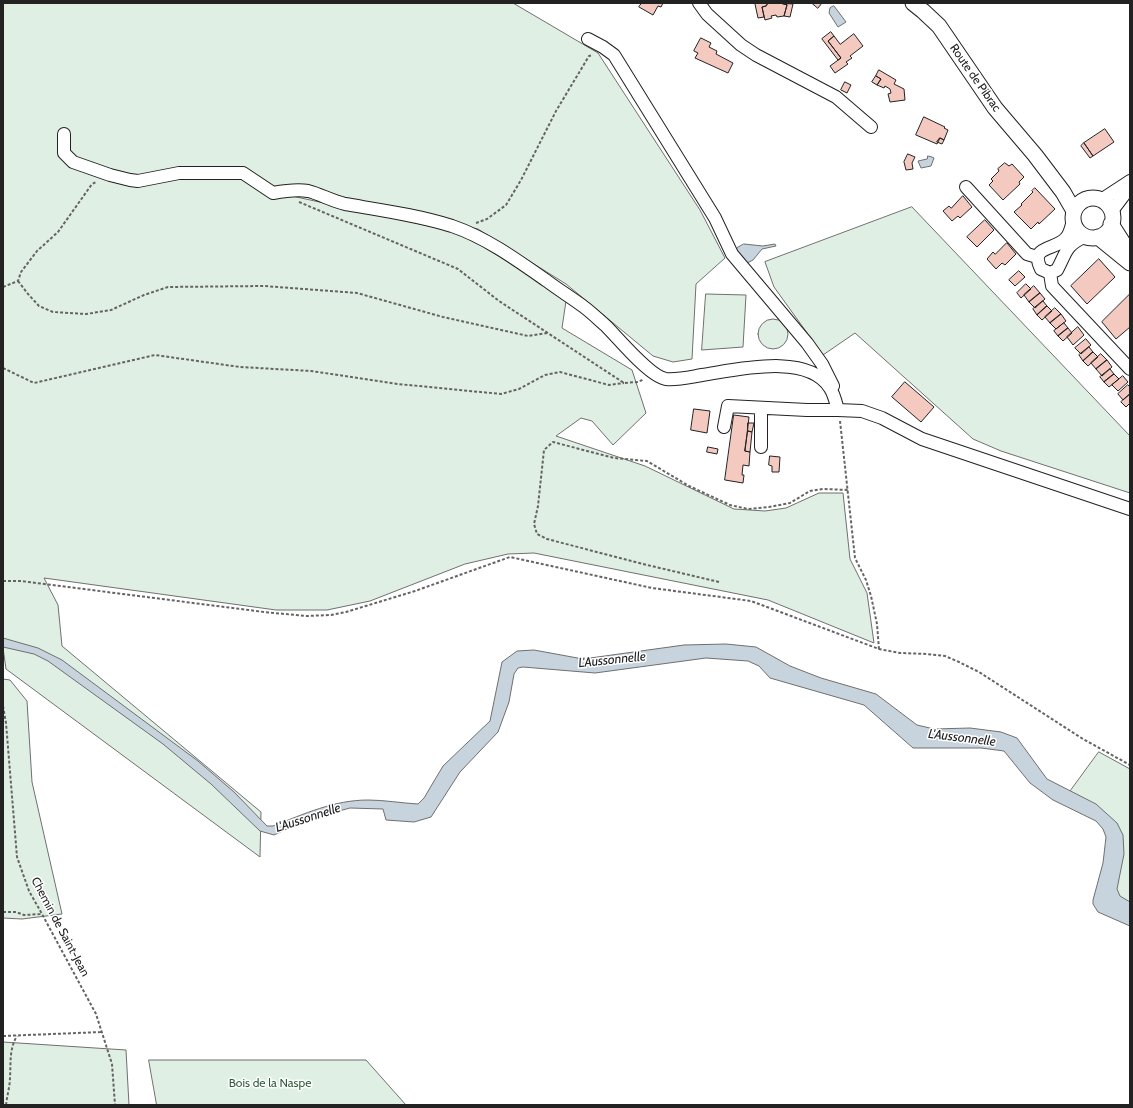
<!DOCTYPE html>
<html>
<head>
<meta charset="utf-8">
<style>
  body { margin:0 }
  #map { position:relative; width:1133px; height:1108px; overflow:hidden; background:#fff; font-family:Cabin,sans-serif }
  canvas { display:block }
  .frame { position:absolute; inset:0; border:4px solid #222; pointer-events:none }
</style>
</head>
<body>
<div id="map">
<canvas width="1133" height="1108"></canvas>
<div class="frame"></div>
</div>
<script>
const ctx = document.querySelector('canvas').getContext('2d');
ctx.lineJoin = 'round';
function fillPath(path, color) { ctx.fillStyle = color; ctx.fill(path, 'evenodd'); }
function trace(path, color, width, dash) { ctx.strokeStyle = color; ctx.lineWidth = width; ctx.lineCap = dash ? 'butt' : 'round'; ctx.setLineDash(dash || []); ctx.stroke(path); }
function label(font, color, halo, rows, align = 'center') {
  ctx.font = font + ' Cabin,sans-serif'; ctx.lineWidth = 3; ctx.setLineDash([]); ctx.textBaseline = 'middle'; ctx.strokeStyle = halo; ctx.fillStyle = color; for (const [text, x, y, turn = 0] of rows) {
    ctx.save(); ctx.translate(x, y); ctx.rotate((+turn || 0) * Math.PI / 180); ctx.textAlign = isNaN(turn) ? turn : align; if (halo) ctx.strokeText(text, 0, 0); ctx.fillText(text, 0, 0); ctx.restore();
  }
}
const green = new Path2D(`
  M3,3h510l85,50 102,157 25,48 -29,26 -4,75 -19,3 -20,-6 -87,-72 -88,-55 -122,-28 -49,-16 -15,11 183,40 91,65 -4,27 70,42 14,43 -33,32 -21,-24 -11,-3 -25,18 89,30 89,43 31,2 21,-3 33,-15h24l7,66 17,34 7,50 -106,-43 -234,-47 -26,1 -43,10 -95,37 -43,9h-51l-232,-32 14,27 4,41 199,166 -1,45 -254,-188 -3,-21z
  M912,207l218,229v57l-129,-42 -28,-12 -118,-106 -32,22 -49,-68 -9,-25z
  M706,294l40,1 -3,52 -41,3z
  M758 334a15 15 0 1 1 30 0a15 15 0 1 1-30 0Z
  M3,679l7,1 17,21 5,81 30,132 -40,5 -19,-1z
  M1099,752l31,17v138l-21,-19 5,-51 -45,-44z
  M3,1042l123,8 3,55h-126z
  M149,1060h217l40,45h-249z`);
const water = new Path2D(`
  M834,6l12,16 -8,5 -9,-14 1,-5z
  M928,156l4,1 2,1 -3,8 -10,2 -3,-7 9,-2z
  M744,244l19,2 12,-2 1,2 -14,3 -9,11 -6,3 -12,-8 2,-7z
  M3,638l35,10 24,12 136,101 36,31 33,34h6c31,-12 61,-26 95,-26 16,0 33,3 50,4l6,-6 19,-32 47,-45 12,-59 15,-11 17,-1 49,9 101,-14 42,-1 30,3 34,19 31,12 55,16 41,31 17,4 36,-1 31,4 16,6 30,41 49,25 21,19 6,12 1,19 -7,35 3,7 10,6v24l-32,-14 -5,-8v-4l10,-37 3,-26 -3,-8 -7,-8 -43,-21 -23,-17 -26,-32 -23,-3h-68l-49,-43 -94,-27 -11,-12 -11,-5 -42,-3 -111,15 -72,-6 -5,1 -4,6 -5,28 -11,30 -38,40 -29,45 -17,5 -28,-2 -3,-11 -33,-1 -44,12 -32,15 -14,-4 -49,-47 -48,-40 -115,-83 -14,-7 -31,-7z`);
const building = new Path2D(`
  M642,3h21l-2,4 -3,-1 -5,9 -14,-8z
  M760,3h8l-2,3 -4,1 2,10 -6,1 -3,-14z
  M768,3h12l7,2 -3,11 -7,1 -1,-2 -5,1 1,2 -7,2 -3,-13 4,-1z
  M780,3l13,1 -3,13 -6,-1 3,-11z
  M812,3h10l-4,5z
  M831,32l3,4 -6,5 13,17 -3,2 -16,-21z
  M854,34l9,12 -13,10 2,2 -6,4 2,2 -13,9 -5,-7 11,-8 -13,-17 6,-5 6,8z
  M701,38l10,5 -2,4 8,4 -1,3 17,9 -5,10 -33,-15 3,-5 -4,-2z
  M879,70l17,10 -2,4 10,5 1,11 -15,2 -2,-8 3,-1 -1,-4 -5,-3 -1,2 -7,-3 4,-6 -5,-3z
  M876,76l5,3 -4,6 -5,-3z
  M845,82l6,3 -4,8 -6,-3z
  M924,117l21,10 -1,1 4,2 -4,10 -4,-2 -3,6 -21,-9z
  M1105,129l9,13 -21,14 -9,-13z
  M940,138l4,2 -2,4 -5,-2z
  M1084,143l9,13 -3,2 -9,-12z
  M908,154l7,3 -3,6 1,6 -7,1 -2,-8z
  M1005,163l4,3 3,-2 12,13 -5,5 1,2 -17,16 -14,-15 4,-4 -2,-2 8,-8 -1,-2z
  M1035,188l20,21 -16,15 -1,-2 -7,7 -17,-17 8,-7 -1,-1 12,-12 -1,-1z
  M963,196l9,11 -12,11 -2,-2 -6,5 -9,-10 6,-5 2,2z
  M985,220l9,10 -17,17 -10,-10z
  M1007,243l9,11 -11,11 -3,-2 -6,6 -9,-10 6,-7 2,2z
  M1099,259l16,18 -28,27 -16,-18z
  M1019,271l6,6 -10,9 -6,-6z
  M1026,284l5,5 -10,9 -4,-5z
  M1034,286l6,7 -11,9 -5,-7z
  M1040,293l5,6 -10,9 -6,-6z
  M1130,294v33l-14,12 -14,-17z
  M1043,301l4,5 -10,9 -4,-6z
  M1047,306l5,5 -10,9 -5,-5z
  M1055,308l6,6 -11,9 -5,-6z
  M1061,314l5,7 -10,8 -6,-6z
  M1064,323l4,5 -10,8 -4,-5z
  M1078,327l6,8 -11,10 -6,-8z
  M1068,328l4,5 -9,8 -5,-5z
  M1086,339l5,6 -10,9 -6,-6z
  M1089,347l4,5 -10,9 -4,-6z
  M1093,352l5,5 -10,9 -5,-5z
  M1101,354l6,6 -11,9 -5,-6z
  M1107,360l5,7 -10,9 -6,-7z
  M1110,369l4,5 -10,8 -4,-5z
  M1114,374l5,5 -10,8 -5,-5z
  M1123,376l5,6 -10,9 -6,-6z
  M905,382l29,25 -13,15 -29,-25z
  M1128,385l2,2v7l-7,6 -5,-6z
  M1130,394v9l-4,4 -5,-5z
  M694,409l16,2 -3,22 -16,-3z
  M734,415l15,2 -4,34 5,1 -1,14 -6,-1 -1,10h2l-1,8 -18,-3z
  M748,423h6l-2,9 -4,-1z
  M748,431l4,1 -2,20 -5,-1z
  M708,447l10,2 -1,5 -10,-2z
  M770,456l10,1 -1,15h-7v-6l-3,-1z`);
const path = new Path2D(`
  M299,202l159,67 41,32 125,82 14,-1 6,-3
  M476,223l11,-4 19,-14 15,-25 35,-69 33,-55 4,-1
  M18,281l10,13 11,12 14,6 33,2 25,-4 33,-15 24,-8 96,-1 93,7 86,24 85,19 20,-3
  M3,287l15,-6 3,-9 16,-21 21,-19 34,-48 4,-2
  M3,368l31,15 121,-28 85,12 71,4 87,13 103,10 18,-5 26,-14 15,-3 49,13 15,-2
  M840,421l15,137 11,22 5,16 6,28 2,25
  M3,581h18l243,31 42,4 25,-1 15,-3 69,-21 95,-34 142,31 99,13 128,48 21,4 27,1 18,2 14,6 20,10 104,67 47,26
  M719,582l-76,-18 -96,-25 -10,-5 -3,-10 4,-18 6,-56 9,-8 61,16 33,3 42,25 41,19 18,4 21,-2 21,-4 20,-12 13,-2 26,1
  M3,706l3,17 11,134 12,34 13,23 54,100 16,50 3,41
  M3,912h13l8,3 18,-1
  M3,1036l99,-4
  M6,1105c1,-9 4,-19 4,-28 1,-14 -1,-28 7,-41`);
const minor = new Path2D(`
  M699,3l8,11 34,31 15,10 80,42 35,30
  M588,39l15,8 11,8 101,163 17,36 75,89 15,21 11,22
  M64,134v19l9,9 37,13 20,5 8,1 41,-8h64l30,20c11,-2 23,-4 35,-2 12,3 24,10 37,13 35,6 72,11 107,22 35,12 65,34 95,55 12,9 25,17 37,26 8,6 15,13 22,19 13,13 44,51 60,53 12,1 24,-2 36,-4 34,-5 106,-23 128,13 4,6 6,15 8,22
  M966,187l61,67 10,3
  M1101,200l29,-19
  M1112,211l18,-24
  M1073,221c-2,6 -3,13 -7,17 -11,13 -37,7 -25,31l9,4 7,-3c10,-18 7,-24 29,-34
  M1050,273l2,13 78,83
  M724,427l4,-21 79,4h31l24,1 20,7 40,21 208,70
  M761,447v-39`);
const major = new Path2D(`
  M913,3l10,8 16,15 56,82 40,47 28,37 11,19
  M1073 218a20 20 0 1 1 40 0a20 20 0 1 1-40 0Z
  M1111,224l19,30
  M1098,237l32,26`);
const streetNames = [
  ["Route de Pibrac",975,78,55],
  ["Chemin de Saint-Jean",60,927,62]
];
const parkNames = [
  ["Bois de la Naspe",270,1083]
];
const waterNames = [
  ["L'Aussonnelle",612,660,-6],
  ["L'Aussonnelle",962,738,7],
  ["L'Aussonnelle",308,818,-18]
];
fillPath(green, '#e0efe3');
trace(green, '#6f6f6f', 1);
fillPath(water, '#c7d3dd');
trace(water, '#6f6f6f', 1);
fillPath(building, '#f3c9c0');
trace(building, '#222', 1);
trace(minor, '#222', 14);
trace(major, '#222', 17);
trace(path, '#646464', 2, [3, 2]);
trace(minor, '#fff', 12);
trace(major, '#fff', 15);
label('12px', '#222', '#fff', streetNames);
label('12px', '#2f5e38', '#fff', parkNames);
label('italic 13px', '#222', '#fff', waterNames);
</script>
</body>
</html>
